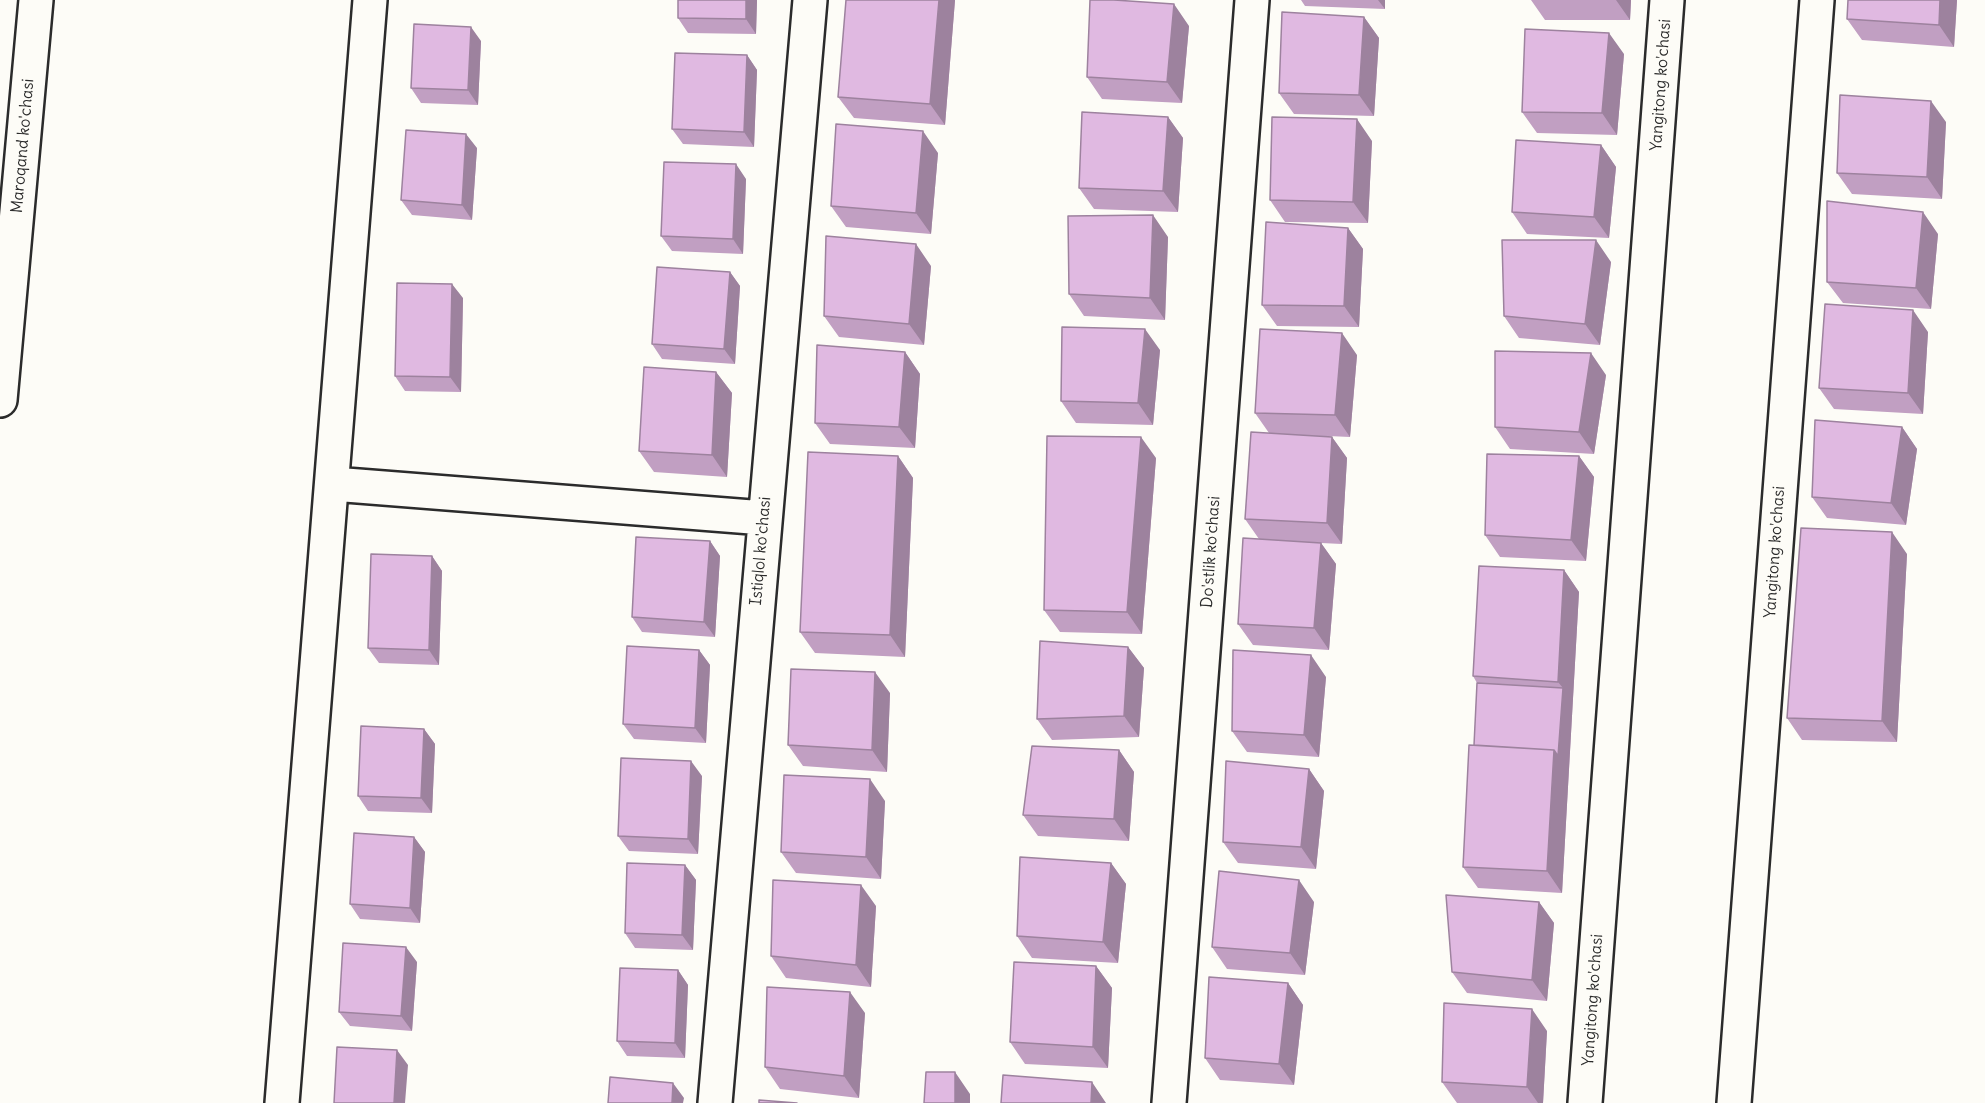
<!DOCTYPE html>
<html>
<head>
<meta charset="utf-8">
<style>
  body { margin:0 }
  canvas { display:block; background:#fdfcf7 }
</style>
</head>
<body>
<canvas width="1985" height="1103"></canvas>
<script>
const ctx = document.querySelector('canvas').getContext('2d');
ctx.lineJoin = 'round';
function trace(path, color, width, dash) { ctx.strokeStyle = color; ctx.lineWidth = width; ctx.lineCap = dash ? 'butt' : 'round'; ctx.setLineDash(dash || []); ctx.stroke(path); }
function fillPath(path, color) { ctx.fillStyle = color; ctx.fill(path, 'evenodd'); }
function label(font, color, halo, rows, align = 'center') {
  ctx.font = font + ' Delius,sans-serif'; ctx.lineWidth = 5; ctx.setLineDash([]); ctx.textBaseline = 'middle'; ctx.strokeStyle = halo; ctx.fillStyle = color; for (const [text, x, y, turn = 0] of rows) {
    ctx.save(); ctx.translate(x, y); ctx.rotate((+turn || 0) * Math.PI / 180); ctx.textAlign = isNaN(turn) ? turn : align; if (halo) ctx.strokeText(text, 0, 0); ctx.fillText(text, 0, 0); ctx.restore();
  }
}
const minor = new Path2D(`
  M333,484l431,34
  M282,1103l88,-1103
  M715,1103l95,-1103
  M1169,1103l83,-1103
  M1585,1103l82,-1103
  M1734,1103l83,-1103`);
const tertiary = new Path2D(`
  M0,400l36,-400`);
const wall = new Path2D(`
  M757,0l-1,34 -68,-1 -10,-15z
  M955,0l-10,125 -91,-7 -16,-21z
  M1301,0h84v9l-80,-3z
  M1531,0h100l-1,20h-85z
  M1957,0l-3,47 -92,-7 -15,-21z
  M1364,17l15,21 -5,78 -80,-2 -15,-21z
  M1189,26l-7,77 -80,-4 -15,-22z
  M481,41l-3,64 -57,-2 -10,-15z
  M1624,54l-7,81 -80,-2 -15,-21z
  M747,55l10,15 -3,77 -71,-3 -11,-15z
  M1168,117l15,21 -5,74 -84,-3 -15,-21z
  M1946,122l-4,77 -90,-5 -15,-21z
  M1372,141l-4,82 -83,-1 -15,-22z
  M1601,145l15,22 -7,71 -82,-4 -15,-22z
  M477,148l-5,72 -60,-5 -11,-15z
  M938,153l-7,81 -85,-7 -15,-21z
  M746,179l-3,75 -71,-3 -11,-15z
  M1348,228l15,21 -4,78 -82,-1 -15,-21z
  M1938,234l-7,75 -88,-6 -16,-21z
  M1168,237l-3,83 -81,-4 -15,-22z
  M1611,262l-11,83 -81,-7 -15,-22z
  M931,266l-7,79 -85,-8 -15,-21z
  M730,272l10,14 -5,78 -73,-5 -10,-15z
  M463,298l-2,94 -56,-1 -10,-15z
  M1928,332l-5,82 -89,-5 -15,-21z
  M1160,350l-7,75 -77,-2 -15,-22z
  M905,352l15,22 -5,74 -85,-4 -15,-21z
  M1357,355l-7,82 -22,-1 4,1 15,21 -5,86 -21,-1 15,21 -7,86 -76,-5 -15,-21 21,-85 -14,-20 24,-86 -14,-20z
  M716,372l16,21 -5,84 -73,-5 -15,-21z
  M1606,375l-12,79 -84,-5 -15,-22z
  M1902,427l15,22 -11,76 -79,-7 -15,-21z
  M898,456l15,22 -8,179 -90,-4 -15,-21z
  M1579,456l15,21 -8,84 -86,-4 -15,-22z
  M1156,458l-14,176 -82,-2 -16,-22z
  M710,541l10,15 -5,81 -73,-5 -10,-15z
  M1907,554l-10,188 -95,-2 -15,-22z
  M432,556l10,15 -3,94 -60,-2 -11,-15z
  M1564,570l15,22 -17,301 -84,-5 -15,-21 11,-122 3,-62 -4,-7z
  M1128,647l16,21 -5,69 -87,3 -15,-21z
  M699,650l11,15 -4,78 -72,-4 -11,-15z
  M1326,677l-7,80 -72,-5 -15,-21z
  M890,693l-3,79 -84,-6 -15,-21z
  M424,729l11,15 -3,69 -64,-2 -10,-15z
  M1119,750l15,22 -5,69 -91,-5 -15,-21z
  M1309,769l15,22 -8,78 -78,-6 -15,-21z
  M702,776l-4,78 -69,-3 -11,-15z
  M885,801l-4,78 -85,-6 -15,-21z
  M414,837l11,15 -5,71 -60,-4 -10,-15z
  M1111,863l15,21 -8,79 -86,-5 -15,-22z
  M685,865l11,15 -3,70 -58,-2 -10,-15z
  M1314,902l-9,73 -78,-6 -15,-22z
  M1539,902l15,21 -7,78 -80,-8 -15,-21z
  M876,906l-5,81 -85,-9 -15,-22z
  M417,962l-5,69 -62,-5 -11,-14z
  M1096,966l16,22 -4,80 -83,-4 -15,-22z
  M678,970l10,15 -3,73 -58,-2 -10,-15z
  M1288,983l15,22 -9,80 -74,-5 -15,-22z
  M865,1013l-6,85 -79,-9 -15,-22z
  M1547,1031l-4,72h-86l-15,-21z`);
const shadedWall = new Path2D(`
  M746,0h11l-1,34 -10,-15z
  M939,0h16l-10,125 -15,-21z
  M1378,0h7v9z
  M1616,0h15l-1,20z
  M1940,0h17l-3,47 -15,-22z
  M1174,4l15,22 -7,77 -15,-21z
  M1364,17l15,21 -5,78 -15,-21z
  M471,27l10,14 -3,64 -10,-15z
  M1609,33l15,21 -7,81 -15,-22z
  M747,55l10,15 -3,77 -10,-15z
  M1931,101l15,21 -4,77 -15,-22z
  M1168,117l15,21 -5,74 -15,-21z
  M1357,119l15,22 -4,82 -15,-21z
  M923,131l15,22 -7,81 -15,-21z
  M466,134l11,14 -5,72 -10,-15z
  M1601,145l15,22 -7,71 -15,-21z
  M736,164l10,15 -3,75 -10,-15z
  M1923,212l15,22 -7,75 -15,-21z
  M1153,215l15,22 -3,83 -15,-22z
  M1348,228l15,21 -4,78 -15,-21z
  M1596,240l15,22 -11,83 -15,-21z
  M916,244l15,22 -7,79 -15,-21z
  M730,272l10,14 -5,78 -11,-15z
  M452,284l11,14 -2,94 -11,-15z
  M1913,310l15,22 -5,82 -15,-21z
  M1145,329l15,21 -7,75 -15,-22z
  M1342,333l15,22 -7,82 -15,-22z
  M905,352l15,22 -5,74 -16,-21z
  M1591,353l15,22 -12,79 -15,-22z
  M716,372l16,21 -5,84 -15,-22z
  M1902,427l15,22 -11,76 -15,-22z
  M1141,437l15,21 -14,176 -15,-22z
  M1332,437l15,21 -5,86 -15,-21z
  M898,456l15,22 -8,179 -15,-22z
  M1579,456l15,21 -8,84 -15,-21z
  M1892,532l15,22 -10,188 -15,-21z
  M710,541l10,15 -5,81 -11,-15z
  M1321,543l15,21 -7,86 -15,-22z
  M432,556l10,15 -3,94 -10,-15z
  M1564,570l15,22 -17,301 -15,-22 7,-121 9,-62 -5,-6z
  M1128,647l16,21 -5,69 -15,-21z
  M699,650l11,15 -4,78 -11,-15z
  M1311,655l15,22 -7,80 -15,-22z
  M875,672l15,21 -3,79 -15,-22z
  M424,729l11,15 -3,69 -11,-15z
  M1119,750l15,22 -5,69 -15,-22z
  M691,761l11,15 -4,78 -10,-15z
  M1309,769l15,22 -8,78 -15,-22z
  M870,779l15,22 -4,78 -15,-22z
  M414,837l11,15 -5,71 -10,-15z
  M1111,863l15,21 -8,79 -15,-21z
  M685,865l11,15 -3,70 -11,-15z
  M1299,880l15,22 -9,73 -15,-22z
  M861,885l15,21 -5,81 -15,-22z
  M1539,902l15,21 -7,78 -15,-21z
  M406,947l11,15 -5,69 -11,-15z
  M1096,966l16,22 -4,80 -15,-21z
  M678,970l10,15 -3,73 -10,-15z
  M1288,983l15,22 -9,80 -15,-21z
  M850,992l15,21 -6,85 -15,-22z
  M1532,1009l15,22 -4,72h-5l-11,-16z
  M397,1050l11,15 -3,38h-11z
  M955,1072l15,22v9h-15z
  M1092,1082l14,21h-15z
  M673,1083l11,15 -1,5h-11z`);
const building = new Path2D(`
  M678,0h68v19l-68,-1z
  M846,0h93l-9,104 -92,-7z
  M1090,0h24l60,4 -7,78 -80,-5z
  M1848,0h92l-1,25 -92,-6z
  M1282,12l82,5 -5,78 -80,-2z
  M414,24l57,3 -3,63 -57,-2z
  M1525,29l84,4 -7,80 -80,-1z
  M675,53l72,2 -3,77 -72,-3z
  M1840,95l91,6 -4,76 -90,-4z
  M1082,112l86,5 -5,74 -84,-3z
  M1272,117l85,2 -4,83 -83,-2z
  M836,124l87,7 -7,82 -85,-7z
  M406,130l60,4 -4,71 -61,-5z
  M1516,140l85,5 -7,72 -82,-5z
  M664,162l72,2 -3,75 -72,-3z
  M1827,201l96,11 -7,76 -89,-6z
  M1153,215l-3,83 -81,-4 -1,-78z
  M1266,222l82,6 -4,78 -82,-1z
  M826,236l90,8 -7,80 -85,-8z
  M1502,240h94l-11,84 -81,-8z
  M657,267l73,5 -6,77 -72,-5z
  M397,283l55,1 -2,93 -55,-1z
  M1825,304l88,6 -5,83 -89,-5z
  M1062,327l83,2 -7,74 -77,-2z
  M1260,329l82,4 -7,82 -80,-2z
  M817,345l88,7 -6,75 -84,-4z
  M1495,351l96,2 -12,79 -84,-5z
  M644,367l72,5 -4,83 -73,-4z
  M1815,420l87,7 -11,76 -79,-6z
  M1251,432l81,5 -5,86 -82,-4z
  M1047,436l94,1 -14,175 -83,-2z
  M808,452l90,4 -8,179 -90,-3z
  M1487,454l92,2 -8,84 -86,-5z
  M1801,528l91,4 -10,189 -95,-3z
  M636,537l74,4 -6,81 -72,-5z
  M1243,538l78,5 -7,85 -76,-4z
  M371,554l61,2 -3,94 -61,-2z
  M1479,566l85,4 -6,112 -85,-6z
  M1040,641l88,6 -4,69 -87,3z
  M627,646l72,4 -4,78 -72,-4z
  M1233,650l78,5 -7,80 -72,-4z
  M791,669l84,3 -3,78 -84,-5z
  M1477,683l86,5 -5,68 -4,-6 -80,-5z
  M361,726l63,3 -3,69 -63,-2z
  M1469,745l85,5 -7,121 -84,-4z
  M1032,746l87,4 -5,69 -91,-4z
  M621,758l70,3 -3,78 -70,-3z
  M1226,761l83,8 -8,78 -78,-5z
  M784,775l86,4 -4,78 -85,-5z
  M354,833l60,4 -4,71 -60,-4z
  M1020,857l91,6 -8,79 -86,-6z
  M627,863l58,2 -3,70 -57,-2z
  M1219,871l80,9 -9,73 -78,-6z
  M773,880l88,5 -5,80 -85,-9z
  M1446,895l93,7 -7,78 -80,-8z
  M343,943l63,4 -5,69 -62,-4z
  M1014,962l82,4 -3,81 -83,-5z
  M620,968l58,2 -3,73 -58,-2z
  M1209,977l79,6 -9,81 -74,-6z
  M767,987l83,5 -6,84 -79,-9z
  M1444,1003l88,6 -5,78 -85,-5z
  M337,1047l60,3 -3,53h-60z
  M926,1072h29v31h-31z
  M1003,1075l89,7 -1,21h-90z
  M610,1077l63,6 -1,20h-64z
  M759,1100l38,3h-38z`);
const streetNames = [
  ["Yangitong ko'chasi",1661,85,-86],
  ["Maroqand ko'chasi",23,146,-85],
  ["Istiqlol ko'chasi",761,551,-85],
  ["Do'stlik ko'chasi",1211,552,-86],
  ["Yangitong ko'chasi",1775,552,-86],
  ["Yangitong ko'chasi",1593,1000,-86]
];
trace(minor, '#2b2b2b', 38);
trace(tertiary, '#2b2b2b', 38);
trace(minor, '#fdfcf7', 33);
trace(tertiary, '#fdfcf7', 33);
fillPath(wall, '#c19fc2');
fillPath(shadedWall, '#9d829e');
fillPath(building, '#e0b9e1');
trace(building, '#9d829e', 1.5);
label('16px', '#2b2b2b', '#fdfcf7', streetNames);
</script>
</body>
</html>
